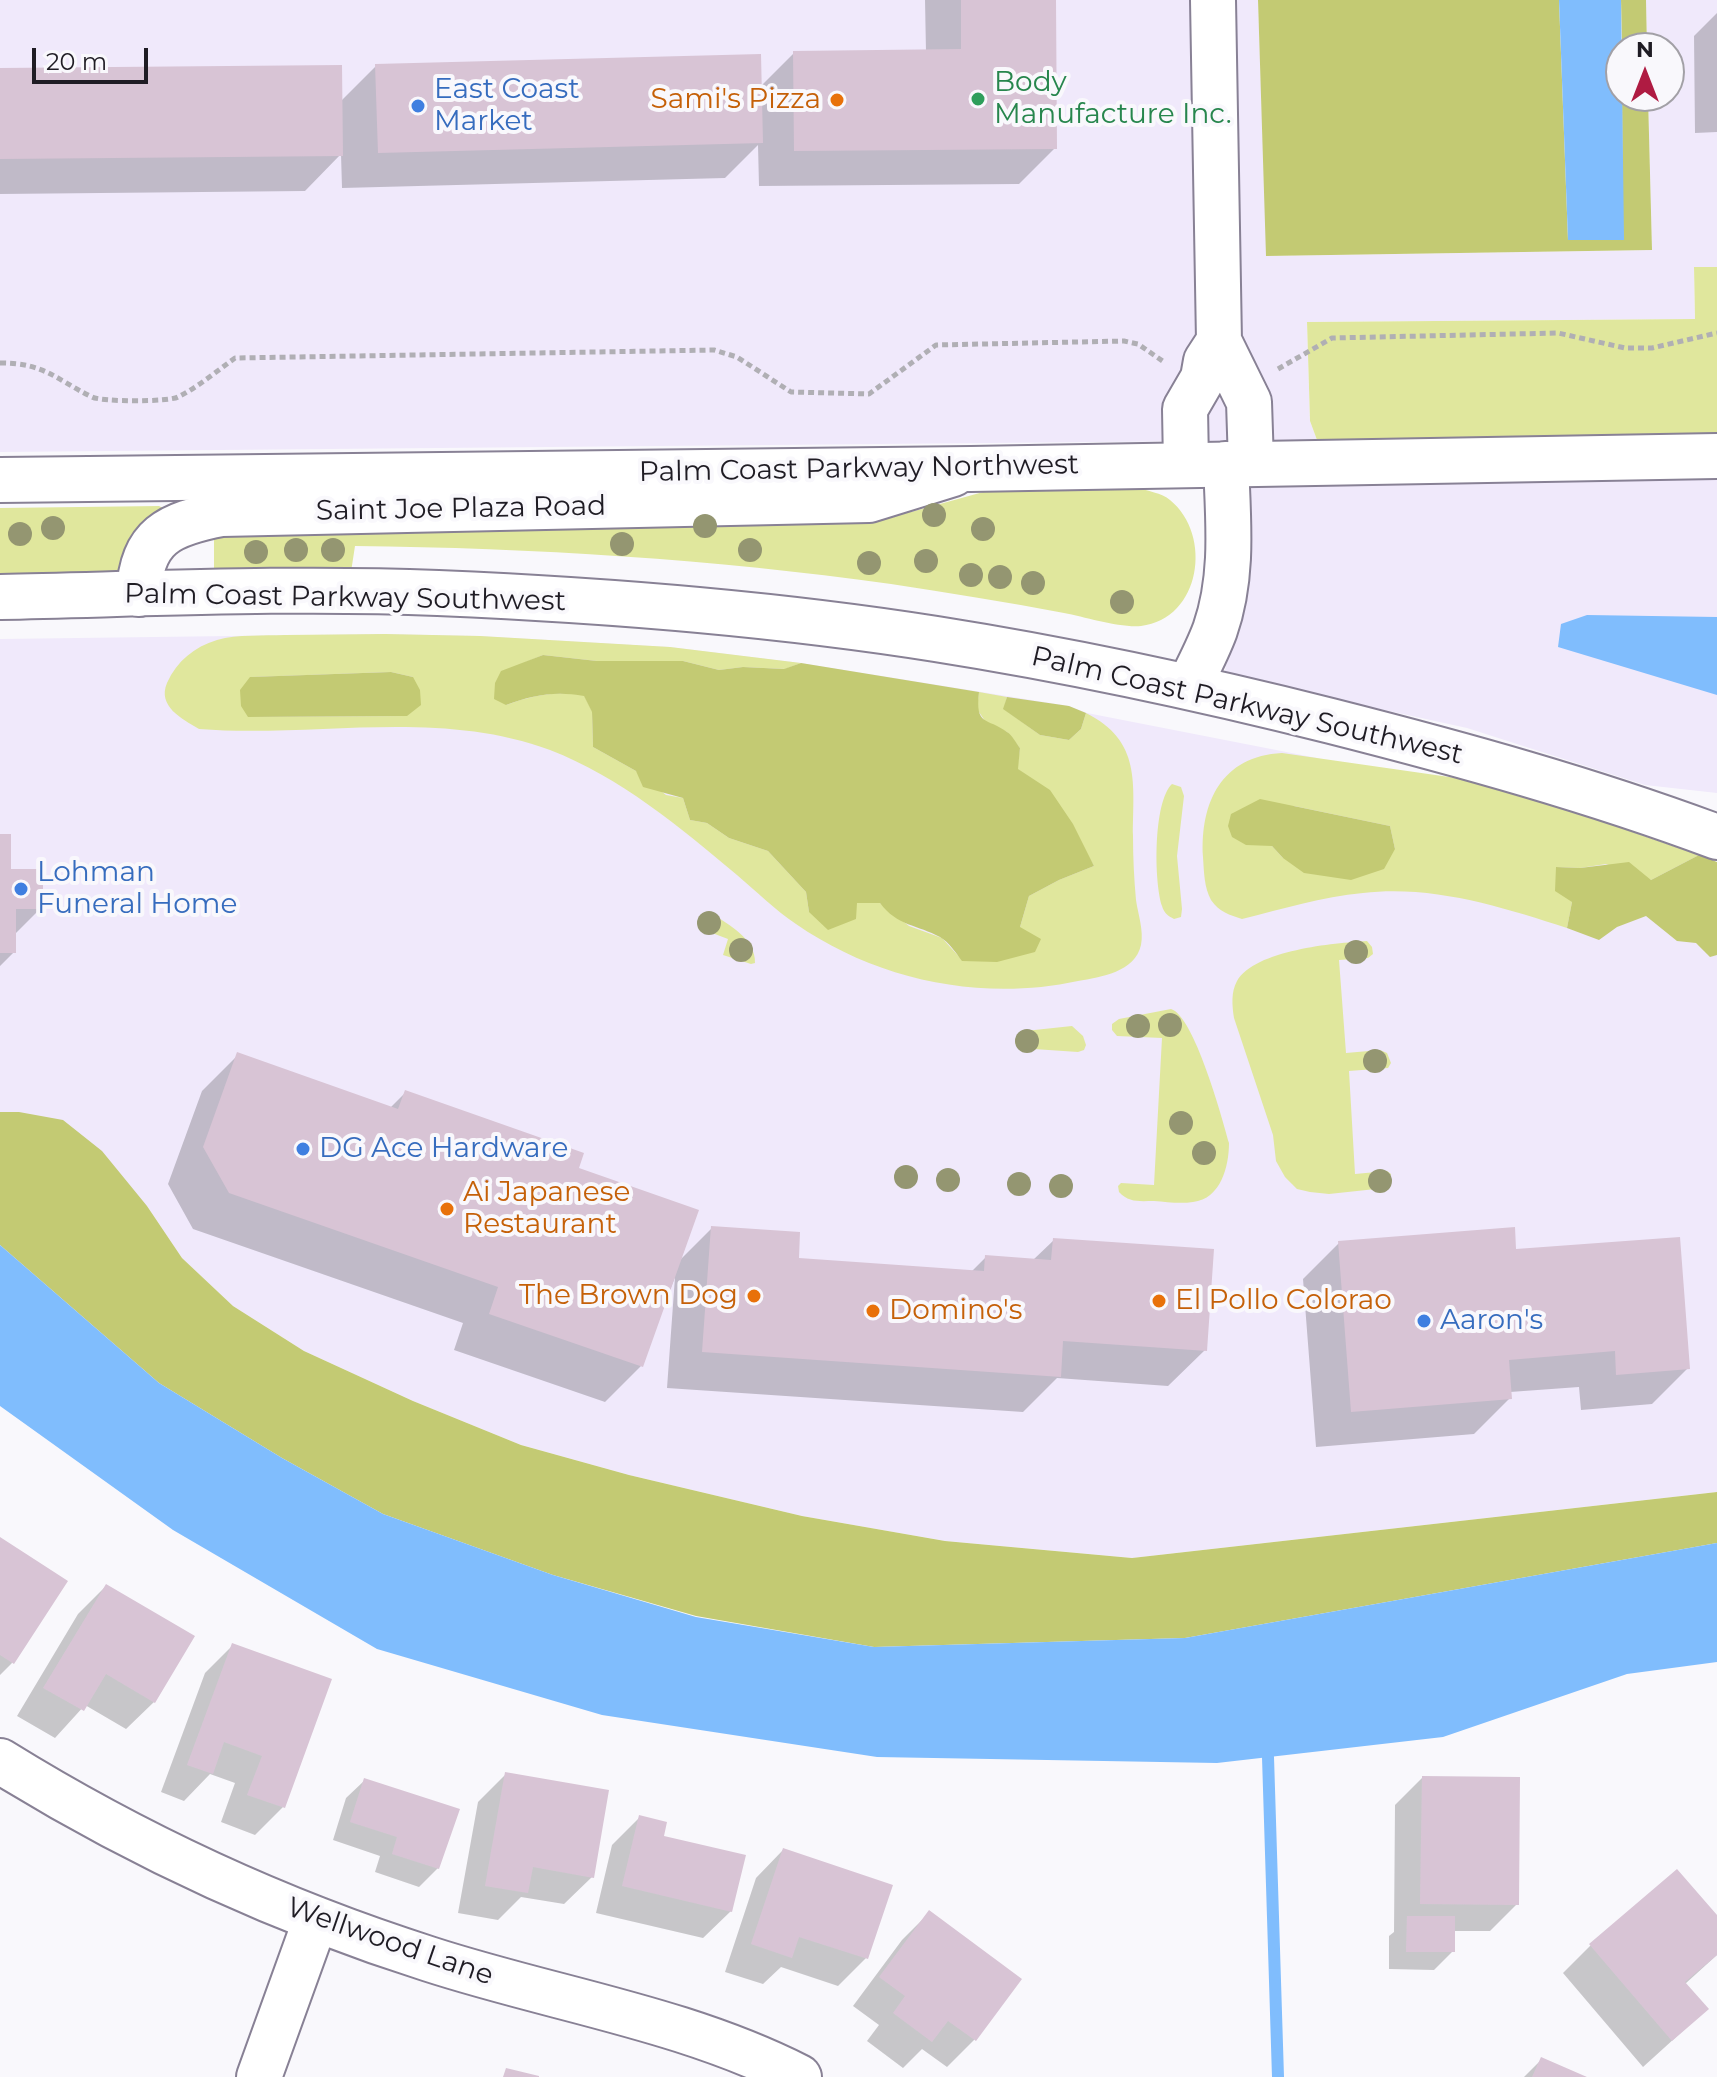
<!DOCTYPE html>
<html>
<head>
<meta charset="utf-8">
<style>
  body { margin:0 }
  #map { position:relative; width:1717px; height:2077px; overflow:hidden; background:#f9f8fc; font-family:Montserrat,sans-serif }
  canvas { display:block }
  .north { position:absolute; left:1605px; top:32px; width:80px; height:80px; box-sizing:border-box; background:#f9f8fc; border:2px solid #a2a0a6; border-radius:50%; rotate:0deg; font-size:22px; font-weight:700; line-height:32px; text-align:center; color:#1f1c24 }
  .north::after { content:''; display:block; margin:auto; width:28px; height:36px; background:#af1b42; clip-path:polygon(50% 0,100% 100%,50% 72%,0 100%) }
  .scale { position:absolute; left:32px; top:48px; width:116px; height:36px; box-sizing:border-box; border:4px solid #1f1c24; border-top:0; padding-left:10px; font-size:24px; line-height:28px; white-space:nowrap; color:#1f1c24; -webkit-text-stroke:6px #f9f8fc; paint-order:stroke }
</style>
</head>
<body>
<div id="map">
<canvas width="1717" height="2077"></canvas>
<div class="north">N</div>
<div class="scale">20 m</div>
</div>
<script>
const ctx = document.querySelector('canvas').getContext('2d');
ctx.lineJoin = 'round';
function fillPath(path, color) { ctx.fillStyle = color; ctx.fill(path, 'evenodd'); }
function trace(path, color, width, dash) { ctx.strokeStyle = color; ctx.lineWidth = width; ctx.lineCap = dash ? 'butt' : 'round'; ctx.setLineDash(dash || []); ctx.stroke(path); }
function label(font, color, halo, rows, align = 'center') {
  ctx.font = font + ' Montserrat,sans-serif'; ctx.lineWidth = 8; ctx.setLineDash([]); ctx.textBaseline = 'middle'; ctx.strokeStyle = halo; ctx.fillStyle = color; for (const [text, x, y, turn = 0] of rows) {
    ctx.save(); ctx.translate(x, y); ctx.rotate((+turn || 0) * Math.PI / 180); ctx.textAlign = isNaN(turn) ? turn : align; if (halo) ctx.strokeText(text, 0, 0); ctx.fillText(text, 0, 0); ctx.restore();
  }
}
const built = new Path2D(`
  M0,0h1258l9,256 385,-6 -4,-154h21v-48h-22l-1,-48h71v267h-23l1,52 -388,3 3,99 7,19 -1317,12z
  M1717,478v315l-72,-8 -178,-57 -243,-53 20,-92v-99z
  M385,634l95,2 190,11 131,16 268,43 18,7 230,45 400,104v630l-585,66 -187,-17 -143,-25 -173,-41 -108,-30 -108,-44 -109,-50 -71,-45 -51,-48 -35,-52 -128,-94h-19v-473z`);
const green = new Path2D(`
  M1694,267h23v167l-400,6 -7,-19 -3,-99 388,-3z
  M1136,487c11,4 26,6 34,13 43,35 31,119 -29,126 -21,2 -56,-9 -77,-13 -58,-11 -115,-20 -173,-29 -178,-25 -357,-36 -536,-38l-4,26 -137,-2v-34l622,-25 75,1 83,-23z
  M159,506l6,3 -38,43 -9,21 -118,2v-67z
  M385,634l95,2 190,11 131,16 -16,6 -42,-2 -24,3 -36,-9h-86l-54,-6 -17,7 -20,43c27,-10 49,-14 78,-10l8,16 1,36 43,24 30,24 17,3 7,22 17,3 22,15 39,13 38,41 3,20 48,-9h23l29,23 33,12 20,22 58,-33 9,-31 30,-16 35,-14 -44,-75 -33,-22 3,-21 -13,-16 -20,-8 -10,-15 2,-17 28,5 -3,12 36,26 29,5 12,-11 5,-16c56,28 47,71 47,123 0,21 1,43 3,64 2,14 8,31 5,45 -6,27 -40,32 -63,36 -97,21 -201,-1 -282,-57 -21,-14 -40,-33 -59,-49 -57,-48 -117,-98 -187,-125 -112,-42 -235,-12 -351,-21 -17,-10 -42,-23 -32,-46 10,-22 27,-36 50,-43 21,-6 46,-4 68,-5 34,0 67,-1 100,-1zM391,672l22,5 -6,39 -159,1 3,-40z
  M1282,753l209,30 208,72 -48,25 -45,-16 -26,4 -24,-1 16,35 -5,26c-66,-21 -133,-43 -204,-35 -41,4 -81,16 -121,26 -12,-4 -23,-7 -31,-19 -7,-13 -7,-28 -8,-43 -3,-55 19,-101 79,-104zM1294,806l96,20 5,23 -112,9 -11,-12z
  M1172,784l9,3 3,9 -7,60 5,53 -1,8 -7,2c-6,-3 -10,-6 -12,-13 -8,-24 -9,-104 10,-122z
  M711,913c18,12 45,26 44,50l-4,1 -28,-9 5,-16 -29,-11v-10z
  M1367,941l5,6 1,7 -5,4 -29,2 7,93 34,-3 7,3 4,10 -3,5 -39,3 6,103 32,-3 4,3 -6,14 -56,6 -19,-2 -13,-3 -12,-12 -9,-16 -3,-26 -39,-117c-2,-13 -3,-26 3,-37 18,-31 97,-38 130,-40z
  M1171,1009c23,7 51,108 58,134 0,23 -8,56 -36,59 -13,2 -26,0 -39,-1 -14,0 -25,2 -35,-9l-1,-6 3,-3 33,2 8,-147 -45,-2 -5,-6v-6l7,-5z
  M1072,1026l11,10 3,9 -2,5 -6,2 -59,-4 -4,-5 5,-9 5,-3z`);
const forest = new Path2D(`
  M1258,0h301l9,240h55l-1,-144h26l4,154 -386,6z
  M1621,0h25l1,48h-25z
  M543,655l54,6h86l36,9 24,-3 41,2 17,-6 178,29c-4,35 8,25 28,40 5,3 9,11 13,16l-2,21 32,21 23,34 21,42 -35,14 -30,16 -9,31 21,12 -6,13 -38,10 -35,-1c-6,-8 -13,-19 -22,-24 -22,-12 -43,-11 -60,-34h-23l-1,16 -28,11 -19,-18 -3,-20 -38,-41 -39,-13 -22,-15 -17,-3 -7,-22 -40,-11 -7,-16 -43,-24 -1,-35 -8,-16c-29,-5 -51,-1 -78,9l-12,-6 1,-16 6,-12z
  M391,672l22,5 7,13 1,15 -14,11 -159,1 -7,-11 -1,-16 10,-13z
  M1007,697l62,9 17,7 -5,16 -12,11 -29,-5 -37,-26z
  M1260,799l130,27 5,23 -11,20 -33,11 -47,-7 -21,-15 -11,-12 -26,-1 -14,-8 -4,-11 3,-12z
  M1699,855l18,7v93l-7,2 -14,-14 -19,-2 -31,-25 -29,11 -18,13 -32,-12 5,-26 -17,-11 1,-24 24,1 49,-6 22,18z
  M0,1112h19l44,8 39,31 45,55 35,52 51,48 71,45 109,50 108,44 108,30 173,41 143,25 187,17 585,-66v51l-532,95 -311,9 -178,-31 -143,-41 -170,-61 -101,-56 -123,-75 -159,-138z`);
const water = new Path2D(`
  M1559,0h62l3,240h-56z
  M1587,615l130,2v78l-159,-48 3,-23z
  M0,1245l159,138 123,75 101,56 170,61 143,42 178,30 311,-9 532,-95v119l-90,12 -184,63 -226,26 -340,-6 -275,-42 -225,-66 -204,-119 -173,-124z`);
const shadow = new Path2D(`
  M925,0h129l1,148 -36,36 -260,2 -1,-41 -33,33 -383,10 -1,-34 -36,37 -305,3v-124l340,32 36,-36 384,21 34,-34 132,-1z
  M1717,13v119l-22,1 -1,-97z
  M0,836l9,35 32,37 -27,27v17l-14,14z
  M238,1055l152,53 16,-16 170,77 103,92 33,-33 84,32 175,12 15,-15 47,3 21,-20 151,110 -37,36 -111,-8 -34,34 -356,-24 8,-111 -34,89 -36,36 -151,-52 9,-27 -270,-94 -25,-45 34,-93z
  M1339,1243l175,9 174,116 -36,36 -71,6 -2,-23 -69,5v6l-36,36 -158,13 -13,-168z
  M0,1539l12,124 -12,12z
  M106,1586l48,116 -28,27 -41,-24 -30,33 -38,-22 61,-102z
  M233,1645l97,36 -47,126 -28,28 -34,-13 14,-39 -25,-9 -26,27 -23,-9 44,-119z
  M505,1775l87,102 -28,27 -43,-7 -23,23 -40,-7 20,-111z
  M1422,1778l95,126 -27,27h-37v20l-19,19 -45,-1v-33l5,-4 1,-127z
  M365,1780l73,88 -19,19 -44,-15 5,-16 -47,-16 13,-42z
  M640,1817l91,94 -28,27 -107,-25 16,-68z
  M783,1850l83,108 -28,28 -57,-19 -18,17 -38,-12 31,-94z
  M1677,1872l40,46v37l-32,29 22,25 -64,58 -80,-94 27,-27z
  M930,1912l90,68 -46,60 -27,27 -25,-18 -19,19 -36,-27 12,-16 -26,-19 49,-66z
  M1542,2059l40,18h-58z`);
const stream = new Path2D(`
  M1268,1757l10,320`);
const building = new Path2D(`
  M961,0h95l1,149 -263,2 -1,-100 168,-2z
  M761,54l2,89 -385,10 -3,-89z
  M342,65l1,91 -343,3v-91z
  M0,834h11v35h32v40h-27v44h-16z
  M237,1052l161,57 7,-19 179,63 -5,15 120,42 -56,157 -154,-53 9,-27 -269,-94 -26,-46z
  M711,1226l89,6 -1,26 185,13 1,-16 66,5 2,-22 161,11 -7,102 -144,-10 -2,36 -359,-25z
  M1515,1227l1,22 164,-12 10,132 -74,6 -1,-24 -106,9 3,39 -161,13 -13,-171z
  M0,1537l68,44 -54,83 -14,-9z
  M106,1584l89,52 -40,67 -49,-29 -22,37 -41,-23z
  M232,1643l100,36 -47,129 -38,-13 15,-39 -38,-14 -11,32 -26,-9z
  M505,1772l104,18 -15,88 -61,-11 -5,26 -43,-7z
  M1422,1776l98,1 -1,128 -99,-1z
  M364,1778l96,31 -21,60 -47,-15 5,-17 -47,-15z
  M639,1815l28,7 -3,14 82,19 -14,57 -110,-26z
  M783,1848l110,37 -25,74 -69,-22 -7,21 -41,-14z
  M1677,1869l40,46v40l-32,27 24,27 -37,32 -83,-97z
  M929,1910l93,69 -46,62 -28,-20 -16,21 -39,-29 12,-17 -26,-19z
  M1407,1916h48v36h-49z
  M1541,2057l46,20h-55z
  M506,2068l33,8v1h-36z`);
const path = new Path2D(`
  M0,363c45,0 55,16 92,34 10,5 76,5 86,0 20,-10 39,-26 57,-39l479,-8 23,7 54,35 78,2 67,-49 188,-4 14,3 26,18
  M1278,369l54,-31 226,-5 67,15h27l65,-15`);
const minor = new Path2D(`
  M1213,0l6,341 30,61 2,61
  M1186,464l-1,-55 18,-31 3,-17 13,-20
  M139,594c2,-58 30,-70 83,-80l647,-14 84,-26
  M1189,686c9,-18 19,-37 26,-56 19,-54 13,-111 11,-166
  M0,1761c134,83 278,150 429,198 123,40 254,59 370,118
  M259,2077l57,-158`);
const major = new Path2D(`
  M0,480l971,-11 746,-13
  M0,597c146,-3 293,-10 438,-4 167,7 333,20 498,46 133,21 264,49 395,82 130,33 260,69 386,116`);
const trees = [
  [934,515],
  [705,526],
  [53,528],
  [983,529],
  [20,534],
  [622,544],
  [296,550],
  [333,550],
  [750,550],
  [256,552],
  [926,561],
  [869,563],
  [971,575],
  [1000,577],
  [1033,583],
  [1122,602],
  [709,923],
  [741,950],
  [1356,952],
  [1170,1025],
  [1138,1026],
  [1027,1041],
  [1375,1061],
  [1181,1123],
  [1204,1153],
  [906,1177],
  [948,1180],
  [1380,1181],
  [1019,1184],
  [1061,1186]
];
const markers = [
  [978,99,8,"#2e9e5b"],
  [837,100,8,"#e8710a"],
  [418,106,8,"#3f7fe0"],
  [21,889,8,"#3f7fe0"],
  [303,1149,8,"#3f7fe0"],
  [447,1209,8,"#e8710a"],
  [754,1296,8,"#e8710a"],
  [1159,1301,8,"#e8710a"],
  [873,1311,8,"#e8710a"],
  [1424,1321,8,"#3f7fe0"]
];
const leisureNames = [
  ["Body",994,83],
  ["Manufacture Inc.",994,115]
];
const shopNames = [
  ["East Coast",434,90],
  ["Market",434,122],
  ["Lohman",37,873],
  ["Funeral Home",37,905],
  ["DG Ace Hardware",319,1149],
  ["Aaron's",1440,1321]
];
const foodNames = [
  ["Sami's Pizza",821,100,"right"],
  ["Ai Japanese",463,1193],
  ["Restaurant",463,1225],
  ["The Brown Dog",738,1296,"right"],
  ["El Pollo Colorao",1175,1301],
  ["Domino's",889,1311]
];
const streetNames = [
  ["Palm Coast Parkway Northwest",859,469,-1],
  ["Saint Joe Plaza Road",461,509,-1],
  ["Palm Coast Parkway Southwest",345,598,1],
  ["Palm Coast Parkway Southwest",1247,706,13],
  ["Wellwood Lane",390,1942,19]
];
fillPath(built, '#f0e9fb');
fillPath(green, '#e0e79d');
fillPath(forest, '#c3ca73');
fillPath(water, '#80bdfd');
fillPath(shadow, '#0003');
trace(stream, '#80bdfd', 12);
fillPath(building, '#d8c4d5');
trace(minor, '#888195', 48);
trace(major, '#888195', 48);
trace(path, '#b0afb4', 5, [6, 4]);
trace(minor, '#fff', 44);
trace(major, '#fff', 44);
ctx.fillStyle = '#949671';
for (const [x, y] of trees) { ctx.beginPath(); ctx.arc(x, y, 12, 0, 2 * Math.PI); ctx.fill(); }
for (const [x, y, r, color] of markers) { const dot = new Path2D(); dot.arc(x, y, r, 0, 2 * Math.PI); ctx.fillStyle = color; ctx.fill(dot); trace(dot, '#f9f8fc', 3); }
label('28px', '#27864d', '#f9f8fc', leisureNames, 'left');
label('28px', '#366cbe', '#f9f8fc', shopNames, 'left');
label('28px', '#c56008', '#f9f8fc', foodNames, 'left');
label('28px', '#1f1c24', '#f9f8fc', streetNames);
</script>
</body>
</html>
